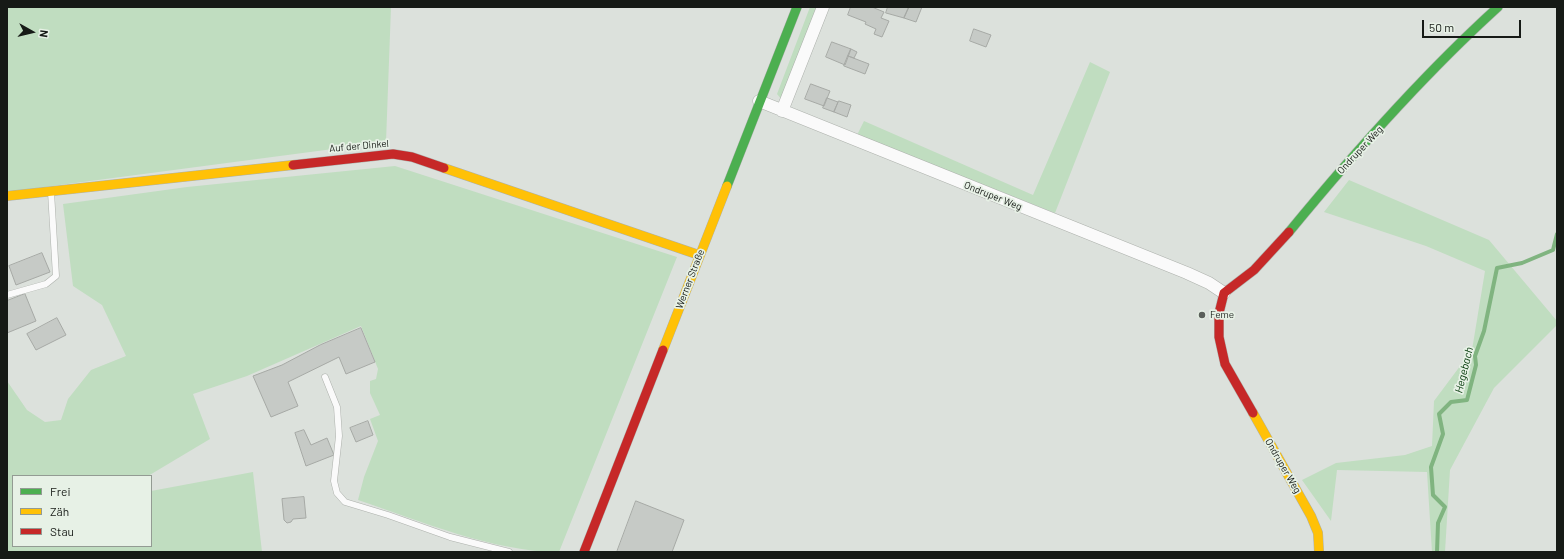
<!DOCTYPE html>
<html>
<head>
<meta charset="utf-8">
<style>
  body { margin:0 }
  #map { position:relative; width:1564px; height:559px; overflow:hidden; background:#dce1dc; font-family:Barlow,sans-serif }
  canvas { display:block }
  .frame { position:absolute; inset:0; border:8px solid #161a16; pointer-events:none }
  .legend { position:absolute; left:12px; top:475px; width:140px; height:72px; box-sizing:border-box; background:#e7f1e6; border:1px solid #939b93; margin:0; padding:5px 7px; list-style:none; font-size:12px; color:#161a16 }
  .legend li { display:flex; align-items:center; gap:8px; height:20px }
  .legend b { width:20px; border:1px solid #939b93 }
  .north { position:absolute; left:12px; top:12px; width:40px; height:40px; -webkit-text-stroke:3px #e7f1e6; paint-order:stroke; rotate:98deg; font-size:11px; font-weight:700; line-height:16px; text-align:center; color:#161a16 }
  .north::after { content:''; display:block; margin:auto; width:14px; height:18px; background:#161a16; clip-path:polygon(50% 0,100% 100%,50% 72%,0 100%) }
  .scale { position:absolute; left:1422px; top:20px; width:99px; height:18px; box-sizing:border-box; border:2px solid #161a16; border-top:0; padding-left:5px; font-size:12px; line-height:14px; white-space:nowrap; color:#161a16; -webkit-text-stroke:3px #e7f1e6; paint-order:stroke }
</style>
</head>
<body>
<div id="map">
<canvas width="1564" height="559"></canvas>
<div class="frame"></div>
<ul class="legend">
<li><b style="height:5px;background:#4caf50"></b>Frei</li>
<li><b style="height:5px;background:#ffc107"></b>Zäh</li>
<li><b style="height:5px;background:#c62828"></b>Stau</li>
</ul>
<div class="north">N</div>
<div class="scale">50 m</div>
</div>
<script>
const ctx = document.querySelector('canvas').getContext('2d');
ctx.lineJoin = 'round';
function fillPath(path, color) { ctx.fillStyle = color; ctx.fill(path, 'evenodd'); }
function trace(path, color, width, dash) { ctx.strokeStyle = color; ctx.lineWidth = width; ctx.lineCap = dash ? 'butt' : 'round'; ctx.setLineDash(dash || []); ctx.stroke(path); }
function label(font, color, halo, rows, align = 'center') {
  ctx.font = font + ' Barlow,sans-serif'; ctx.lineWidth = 3.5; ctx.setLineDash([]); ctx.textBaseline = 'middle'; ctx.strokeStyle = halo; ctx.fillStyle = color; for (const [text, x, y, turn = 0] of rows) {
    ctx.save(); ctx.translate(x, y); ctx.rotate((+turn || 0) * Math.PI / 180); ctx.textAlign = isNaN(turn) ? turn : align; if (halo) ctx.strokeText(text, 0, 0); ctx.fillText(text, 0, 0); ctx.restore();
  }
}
const green = new Path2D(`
  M7,7h384l-5,135 -379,50z
  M810,7h9l-37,93 -5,-6z
  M1090,62l20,10 -55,141 -198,-78 7,-14 169,74z
  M395,166l282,91 -118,295c-65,0 -139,-31 -201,-52l6,-23 14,-36 -8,-22 10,-4 -10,-22v-12l6,-2 2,-10 -17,-43 -114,50 -54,18 17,45 -62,37h-135v70h138v-55l102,-19 9,80h-255v-171l20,29 18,12 16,-2 7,-21 23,-29 35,-14 -24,-51 -29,-19 -10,-82 124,-17z
  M1349,180l140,60 68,81v4l-63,63 -44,82 -5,82h-13l-5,-80 -90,-2 -6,51 -29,-41 34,-17 69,-8 27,-9 2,-45 38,-51 13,-79 -59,-25 -102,-34z`);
const stream = new Path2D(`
  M1437,552l1,-29 7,-16 -12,-12 -2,-28 12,-33 -4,-20 12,-12 16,-2 9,-35 -1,-9 9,-25 13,-63 25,-5 31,-13 4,-16`);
const building = new Path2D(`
  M851,7h21l12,5 -3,6 8,3 -7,16 -8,-3 2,-5 -11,-5 1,-2 -18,-7z
  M888,7h21l-5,11 -18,-5z
  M909,7h13l-6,15 -12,-4z
  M974,29l17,6 -5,12 -16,-6z
  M832,42l19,7 -6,16 -19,-8z
  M851,49l6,3 -3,6 -6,-2z
  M848,56l21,8 -4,10 -21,-8z
  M811,84l19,7 -6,15 -19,-7z
  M827,98l11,4 -4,10 -11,-4z
  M839,101l12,4 -4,12 -13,-5z
  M42,253l8,19 -34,13 -7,-19z
  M25,294l11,27 -29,12v-32z
  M57,318l9,17 -30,15 -9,-16z
  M361,328l14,34 -29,12 -7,-17 -51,25 10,24 -27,11 -18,-41 29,-11 38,-20z
  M368,421l5,14 -17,7 -6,-14z
  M304,430l7,15 16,-7 7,17 -28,11 -11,-33z
  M304,497l2,21 -13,1 -2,3 -4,1 -3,-3 -2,-21z
  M636,501l48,19 -12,32h-55z`);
const lane = new Path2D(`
  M7,295l39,-11 10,-8 -5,-84
  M325,377l12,30 2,29 -5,45 3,12 8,9 43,13 62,22 59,15`);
const street = new Path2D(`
  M759,101l428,172 22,10 15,10
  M782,111l41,-104`);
const fast = new Path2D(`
  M727,186l70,-179
  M1289,232c65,-79 133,-156 209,-225`);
const slow = new Path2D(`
  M444,168l255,87
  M7,196l286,-31
  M663,350l64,-164
  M1253,413l58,103 7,17 1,19`);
const jam = new Path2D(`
  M293,165l100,-11 19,3 32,11
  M1253,413l-28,-49 -6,-27v-24l5,-20 30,-23 35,-38
  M584,552l79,-202`);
const markers = [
  [1202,315,4,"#5b605b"]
];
const streetNames = [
  ["Auf der Dinkel",359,146,-5],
  ["Ondruper Weg",1360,150,-47],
  ["Ondruper Weg",993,196,22],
  ["Werner Straße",690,279,-69],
  ["Ondruper Weg",1283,466,60]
];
const poiNames = [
  ["Feme",1210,315]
];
const waterNames = [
  ["Hegebach",1464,370,-76]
];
fillPath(green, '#c0ddc0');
trace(stream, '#80b480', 4);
fillPath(building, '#c6cac6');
trace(building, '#a6a9a5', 1);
trace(lane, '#adb1ac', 7);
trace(street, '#adb1ac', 13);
trace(fast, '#adb1ac', 10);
trace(slow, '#adb1ac', 10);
trace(jam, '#adb1ac', 10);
trace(lane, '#fafafa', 6);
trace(street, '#fafafa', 12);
trace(fast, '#4caf50', 9);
trace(slow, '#ffc107', 9);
trace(jam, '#c62828', 9);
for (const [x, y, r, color] of markers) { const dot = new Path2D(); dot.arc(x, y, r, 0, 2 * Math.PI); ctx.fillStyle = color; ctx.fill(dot); trace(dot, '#e7f1e6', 1.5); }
label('10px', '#161a16', '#e7f1e6', streetNames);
label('10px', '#161a16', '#e7f1e6', poiNames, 'left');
label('italic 11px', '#013706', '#e7f1e6', waterNames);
</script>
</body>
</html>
